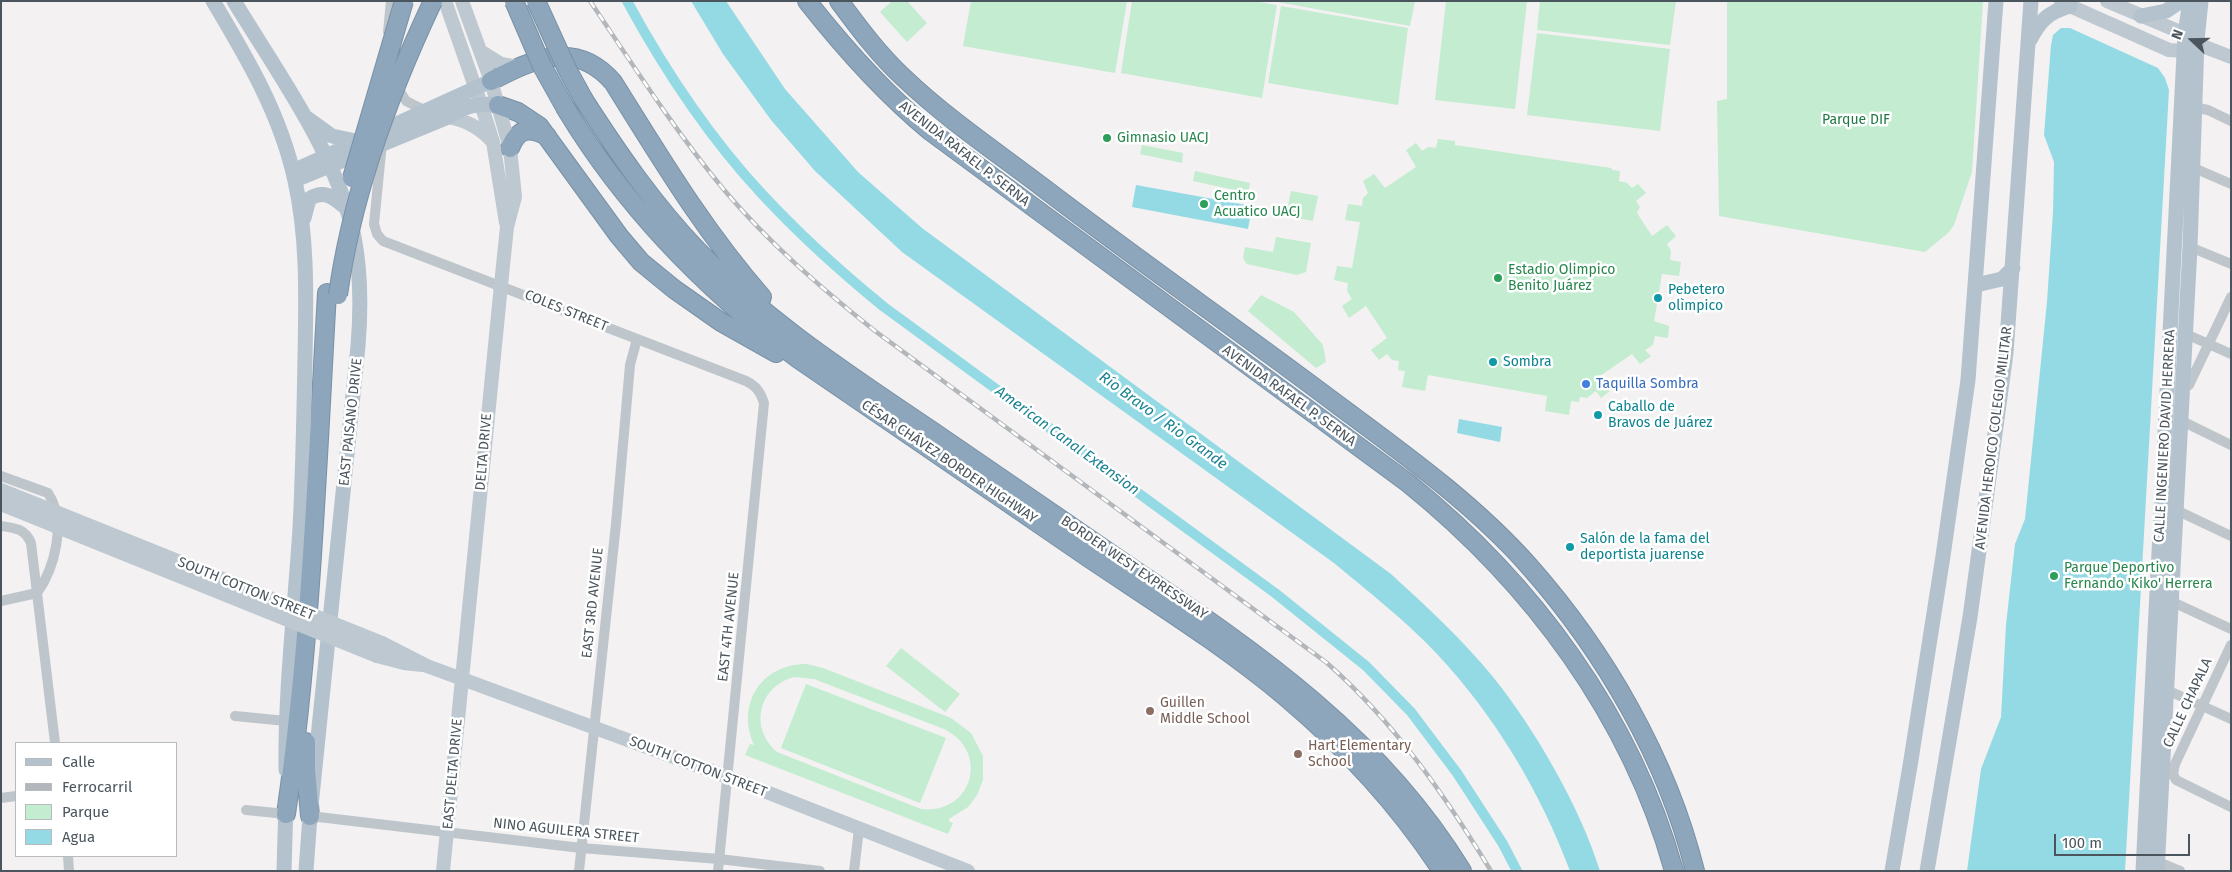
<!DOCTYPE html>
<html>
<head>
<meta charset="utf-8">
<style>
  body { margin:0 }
  #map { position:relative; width:2232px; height:872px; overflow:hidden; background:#f3f1f1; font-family:"Fira Sans",sans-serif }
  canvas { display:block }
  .frame { position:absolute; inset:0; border:2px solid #4a555d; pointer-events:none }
  .legend { position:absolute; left:15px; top:742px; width:162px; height:115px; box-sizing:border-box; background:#fff; border:1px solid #b7bbbe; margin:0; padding:6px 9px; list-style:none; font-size:15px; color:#4a555d }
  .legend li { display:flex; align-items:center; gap:10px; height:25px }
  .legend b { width:25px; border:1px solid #b7bbbe }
  .north { position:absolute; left:2167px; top:15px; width:50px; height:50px; -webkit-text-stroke:4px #fff; paint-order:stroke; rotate:291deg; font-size:14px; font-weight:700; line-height:20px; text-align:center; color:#4a555d }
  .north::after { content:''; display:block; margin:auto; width:18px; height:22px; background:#4a555d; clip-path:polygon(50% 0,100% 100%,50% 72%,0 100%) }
  .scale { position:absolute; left:2054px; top:834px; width:136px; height:22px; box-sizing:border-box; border:2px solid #4a555d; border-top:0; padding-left:6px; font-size:15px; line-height:18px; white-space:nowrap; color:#4a555d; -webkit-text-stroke:4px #fff; paint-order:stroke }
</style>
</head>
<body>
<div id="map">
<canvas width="2232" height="872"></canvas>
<div class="frame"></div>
<ul class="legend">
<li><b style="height:6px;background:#b3c2cd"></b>Calle</li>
<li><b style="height:6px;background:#b3b6ba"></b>Ferrocarril</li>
<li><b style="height:14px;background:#c3ecd0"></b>Parque</li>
<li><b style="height:14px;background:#94dae5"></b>Agua</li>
</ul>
<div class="north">N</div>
<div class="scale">100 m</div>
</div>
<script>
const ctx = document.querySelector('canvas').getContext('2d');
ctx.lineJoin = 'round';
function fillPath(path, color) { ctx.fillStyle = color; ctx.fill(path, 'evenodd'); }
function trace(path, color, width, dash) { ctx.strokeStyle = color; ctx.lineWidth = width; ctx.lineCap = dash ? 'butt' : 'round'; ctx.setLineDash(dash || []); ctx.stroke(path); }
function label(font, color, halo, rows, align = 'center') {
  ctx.font = font + ' "Fira Sans",sans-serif'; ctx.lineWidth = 5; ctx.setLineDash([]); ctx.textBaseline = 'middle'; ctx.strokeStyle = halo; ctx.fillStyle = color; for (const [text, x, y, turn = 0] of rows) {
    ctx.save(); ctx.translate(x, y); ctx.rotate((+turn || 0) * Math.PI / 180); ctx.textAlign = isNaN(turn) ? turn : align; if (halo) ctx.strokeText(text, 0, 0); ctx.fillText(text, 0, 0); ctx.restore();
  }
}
const green = new Path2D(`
  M892,1h15l20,22 -20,19 -27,-30z
  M971,1h156l-12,72 -152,-27z
  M1132,1h122l23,4 -15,93 -141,-25z
  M1272,1h143l-5,25z
  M1446,1h81l-12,108 -80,-9z
  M1540,1h136l-6,44 -133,-15z
  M1727,1h256l-11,171 -18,53 -6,8 -23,19 -206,-36 -2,-115 10,-2z
  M1281,6l127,22 -10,77 -130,-22z
  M1537,33l133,16 -10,82 -133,-16z
  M1438,139l17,2v4l156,23 1,2 8,1 -1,10 8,2 5,5 6,-4 8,9 -10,8 4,6 -3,6 15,23 15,-11 9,11 -9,8 4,7 -1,9 11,2 -2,14 -17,-2 -8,47 15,5 -1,12 -13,-2 -2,9 -8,5 6,6 -11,8 -8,-10 -32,22 10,15 -9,7 -5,-7 -9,7 -7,-1 -1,5 -8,-1 -2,14 -24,-4 2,-15 -119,-21 -3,16 -23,-4 3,-16 -7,-1 1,-9 -7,-1 -5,-6 -8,6 -8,-10 16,-12 -21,-32 -17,12 -7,-12 10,-7 -5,-8 1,-8 -14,-3 3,-14 15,2 8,-46 -15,-2 3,-16 14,2 1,-8 5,-5 -5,-12 11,-7 11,14 31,-21 -10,-17 10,-7 6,8 6,-4 8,1z
  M1142,145l41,8 -1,10 -42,-9z
  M1195,171l55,12 -2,10 -55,-12z
  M1291,191l27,5 -5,25 -27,-5z
  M1276,237l35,6 -5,29 -9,3 -50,-11 -4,-6 2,-11 28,5z
  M1261,295l33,17 29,33 3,17 -10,6 -68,-57z
  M901,648l59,46 -15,18 -59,-46z
  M807,664l16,4 128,50 20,15 12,23v24l-6,15 -9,12 -19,12v2l4,2 -5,11 -203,-79 5,-11 4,1c-18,-41 7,-81 53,-81zM794,677l20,2 130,50c47,23 28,86 -23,80l-144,-57c-28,-24 -19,-65 17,-75z
  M806,684l140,54 -26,65 -139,-55z`);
const water = new Path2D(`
  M691,1h35l59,88 73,83 64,56 469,346c36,33 72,66 102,103 41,50 88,132 107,194h-30c-30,-80 -75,-155 -133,-217 -31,-33 -67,-61 -103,-91l-432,-311 -87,-81 -44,-51 -48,-66z
  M2061,28h9l88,40 7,10 4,12 -44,781h-158l14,-102 20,-52 5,-92 9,-81 10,-25 22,-217 6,-90 1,-50 -10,-27 7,-90 2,-10z
  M1136,185l116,21 -4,23 -116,-22z
  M1459,419l43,8 -2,15 -43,-9z`);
const canal = new Path2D(`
  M627,1c37,68 82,136 135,193 38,41 79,78 122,113l391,286 91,73 45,46 46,61 46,71 14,27`);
const street = new Path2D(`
  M388,32l3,-31
  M395,83l11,18 18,9
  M2194,107l14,3 23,11
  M382,143l-8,81 3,10 6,7 363,140c10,5 14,10 18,22l-46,468
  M2194,168l37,16
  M2190,247l41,17
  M2186,334l45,20
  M2182,390l7,-5 42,-88
  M2181,422l5,1 45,22
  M1,476l47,17c19,28 7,75 -11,100l-36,8
  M2176,510l55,26
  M1,526c15,2 24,3 30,17l24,200
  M2171,604h6l54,25
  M2167,690l64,29
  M235,716l51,5
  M2167,774h6l3,6 55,27
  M2173,774l2,-10 56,-119
  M1,798l15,-2
  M246,810l40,4
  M310,816l271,32 138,11 101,12
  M68,856l1,15
  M2158,862l22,9
  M579,871l37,-347 14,-159 7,-26
  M854,871l5,-42`);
const secondary = new Path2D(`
  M445,1l36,103 12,38 13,81
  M2107,1l78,33 20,13 26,10
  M2061,2l108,48 16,1 20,-4
  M480,51l21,13 17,3
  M448,117c19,4 31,10 44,24
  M382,643l45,23 301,111 240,94
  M377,656l27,7 18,2
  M443,871l58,-586 6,-58 8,-30 -5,-49 -19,-67 -29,-80`);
const primary = new Path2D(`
  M213,1c34,57 68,114 82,180 13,58 11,118 10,177 -1,57 -2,114 -5,170 -5,81 -15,161 -14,242
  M234,1c43,71 104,154 120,236 7,36 7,73 4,109l-48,470 -4,55
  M2141,16l25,-5 15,-10
  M2030,40c10,-20 19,-28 40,-34
  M307,118l25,18 24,5
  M293,171l198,-90
  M295,180l153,-63c16,-10 30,-15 50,-12
  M304,218l5,-19c15,-10 24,-2 36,8
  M1976,285l26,-6 11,-11
  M284,871l2,-68
  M1892,871l18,-105 33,-210 25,-176 28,-379
  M1927,871l43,-254 36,-264 25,-352
  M2143,871l42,-837 5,-33
  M2157,871l33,-624 7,-207 4,-39`);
const highway = new Path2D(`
  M807,1c37,47 76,91 123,130l478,352c124,100 223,233 266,388
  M839,1c20,27 40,54 65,77 42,40 91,73 137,108 98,75 199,145 297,219 66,49 136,99 191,161 76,86 138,193 166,305
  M491,81c42,-22 85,-42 122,1 47,75 91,149 149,215
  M584,100c34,53 70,105 114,151 69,71 153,125 234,180 68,46 134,92 201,138 126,85 248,169 329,302
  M498,105l20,7 21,14 80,110 22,26 33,27 47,33 55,31
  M566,109c60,99 139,180 231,249 98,67 195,134 292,200 67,45 136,88 198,140 59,50 112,107 155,173
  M510,148c8,-20 19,-21 37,-12
  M306,742v28l4,46
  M286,814c25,-172 31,-348 41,-521`);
const rail = new Path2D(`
  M590,1c43,64 85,130 135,190 44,52 96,97 150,140l452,332c68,60 117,131 164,208`);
const secondaryBridge = new Path2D(`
  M1,490l381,153
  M1,504l376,152`);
const highwayBridge = new Path2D(`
  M514,1l28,65 24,43
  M536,1l31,68 17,31
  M352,178l52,-177
  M338,295c14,-102 51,-201 95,-294`);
const markers = [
  [1107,138,5,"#2e9e5b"],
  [1204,204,5,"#2e9e5b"],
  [1498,278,5,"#2e9e5b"],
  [1658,298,5,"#0f9aa8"],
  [1493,362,5,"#0f9aa8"],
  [1586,384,5,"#3f7fe0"],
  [1598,415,5,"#0f9aa8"],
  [1570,547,5,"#0f9aa8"],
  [2054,576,5,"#2e9e5b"],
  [1150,711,5,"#8d6e63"],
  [1298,754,5,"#8d6e63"]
];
const parkNames = [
  ["Parque DIF",1856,120]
];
const leisureNames = [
  ["Gimnasio UACJ",1117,138],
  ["Centro",1214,196],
  ["Acuatico UACJ",1214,212],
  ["Estadio Olimpico",1508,270],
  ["Benito Juárez",1508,286],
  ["Parque Deportivo",2064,568],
  ["Fernando 'Kiko' Herrera",2064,584]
];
const streetNames = [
  ["AVENIDA RAFAEL P. SERNA",964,154,38],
  ["COLES STREET",566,311,22],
  ["AVENIDA RAFAEL P. SERNA",1289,396,36],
  ["EAST PAISANO DRIVE",351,422,-84],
  ["CALLE INGENIERO DAVID HERRERA",2165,436,-87],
  ["AVENIDA HEROICO COLEGIO MILITAR",1994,438,-83],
  ["DELTA DRIVE",484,452,-85],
  ["CÉSAR CHÁVEZ BORDER HIGHWAY",949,462,34],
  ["BORDER WEST EXPRESSWAY",1134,568,34],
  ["SOUTH COTTON STREET",246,589,22],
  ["EAST 3RD AVENUE",593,603,-84],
  ["EAST 4TH AVENUE",729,627,-84],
  ["CALLE CHAPALA",2188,703,-65],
  ["SOUTH COTTON STREET",698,767,21],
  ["EAST DELTA DRIVE",453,774,-85],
  ["NINO AGUILERA STREET",566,831,6]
];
const cultureNames = [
  ["Pebetero",1668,290],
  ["olìmpico",1668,306],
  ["Sombra",1503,362],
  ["Caballo de",1608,407],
  ["Bravos de Juárez",1608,423],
  ["Salón de la fama del",1580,539],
  ["deportista juarense",1580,555]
];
const shopNames = [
  ["Taquilla Sombra",1596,384]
];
const educationNames = [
  ["Guillen",1160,703],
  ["Middle School",1160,719],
  ["Hart Elementary",1308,746],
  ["School",1308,762]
];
const waterNames = [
  ["Río Bravo / Rio Grande",1163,421,36],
  ["American Canal Extension",1067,441,36]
];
fillPath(green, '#c3ecd0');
fillPath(water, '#94dae5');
trace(canal, '#94dae5', 10);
trace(highway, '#7891a7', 20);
trace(street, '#bec6cc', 10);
trace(secondary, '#bec8d0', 14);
trace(primary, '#b3c2cd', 15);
trace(highway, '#8da6bb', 18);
trace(rail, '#b3b6ba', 4.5);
trace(rail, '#fff', 2.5, [8]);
trace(highwayBridge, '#7891a7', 20, []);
trace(secondaryBridge, '#bec8d0', 14);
trace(highwayBridge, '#8da6bb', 18);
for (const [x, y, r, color] of markers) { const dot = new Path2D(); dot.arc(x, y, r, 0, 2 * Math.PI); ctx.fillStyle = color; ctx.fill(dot); trace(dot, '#fff', 2); }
label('14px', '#1f7946', '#fff', parkNames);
label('14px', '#27864d', '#fff', leisureNames, 'left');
label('14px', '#4a555d', '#fff', streetNames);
label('14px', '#0d838f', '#fff', cultureNames, 'left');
label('14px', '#366cbe', '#fff', shopNames, 'left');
label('14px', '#785e54', '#fff', educationNames, 'left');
label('italic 15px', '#188293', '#fff', waterNames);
</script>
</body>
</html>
